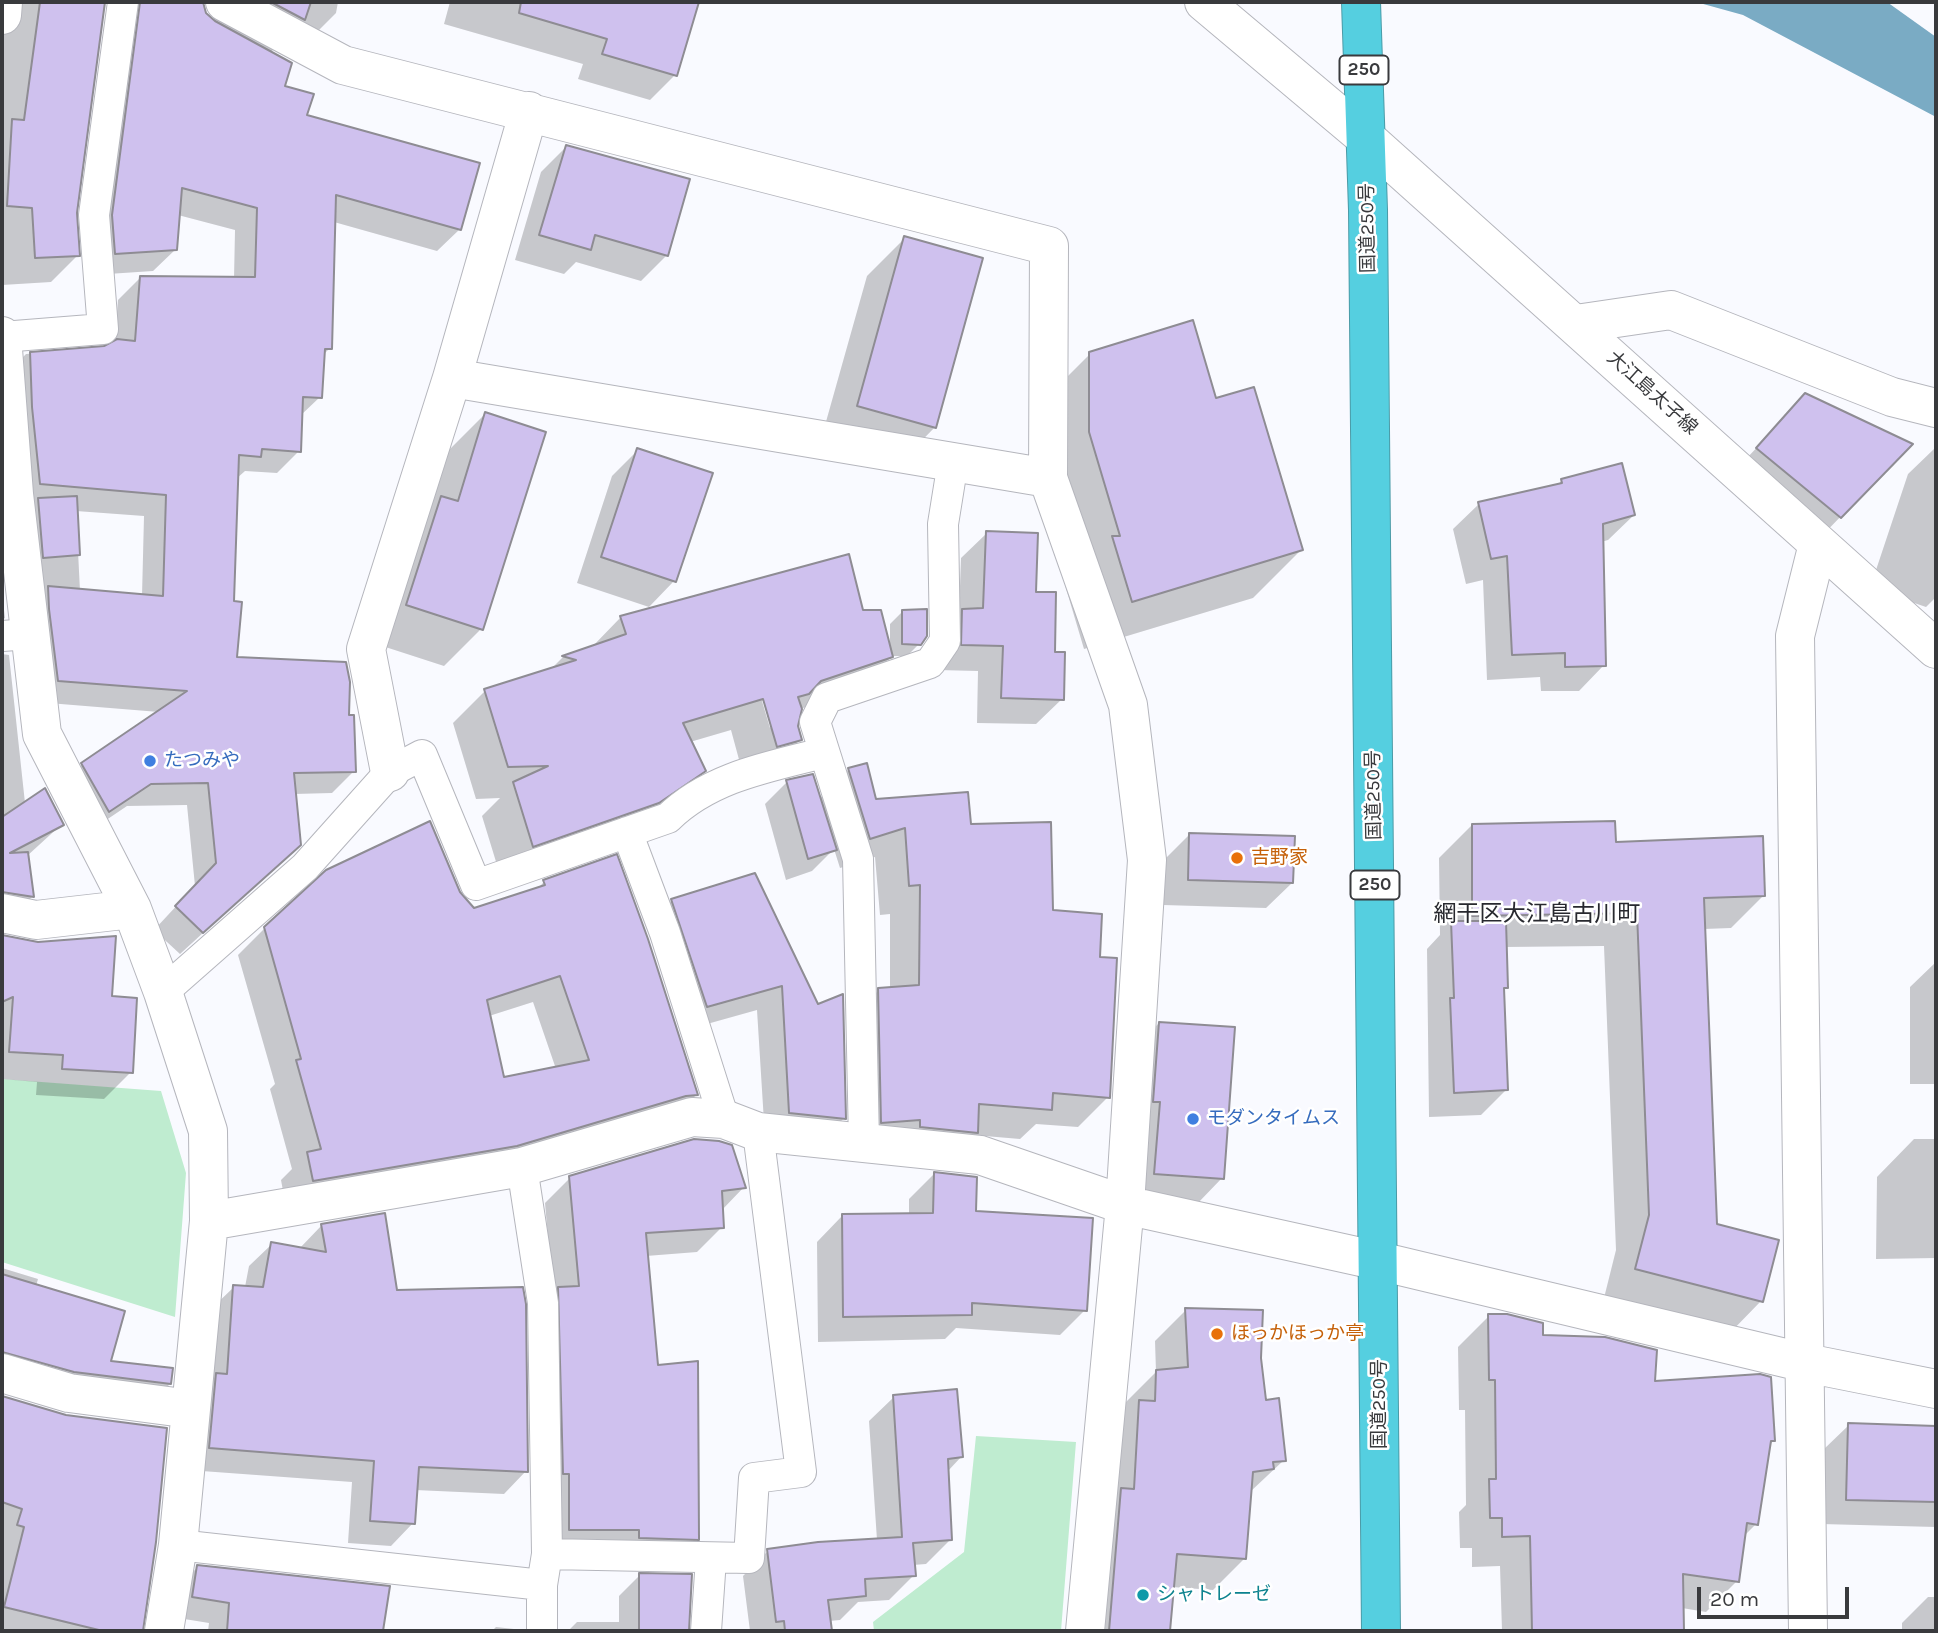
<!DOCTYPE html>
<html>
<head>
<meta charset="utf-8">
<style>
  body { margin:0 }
  #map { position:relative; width:1938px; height:1633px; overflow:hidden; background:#f9faff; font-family:Karla,sans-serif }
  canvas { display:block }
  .frame { position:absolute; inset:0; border:4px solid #393a3d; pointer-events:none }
  .scale { position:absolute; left:1697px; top:1587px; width:152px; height:32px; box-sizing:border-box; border:4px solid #393a3d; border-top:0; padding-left:9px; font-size:21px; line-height:24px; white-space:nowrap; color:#393a3d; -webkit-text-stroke:5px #fff; paint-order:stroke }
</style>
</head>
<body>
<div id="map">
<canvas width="1938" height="1633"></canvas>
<div class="frame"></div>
<div class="scale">20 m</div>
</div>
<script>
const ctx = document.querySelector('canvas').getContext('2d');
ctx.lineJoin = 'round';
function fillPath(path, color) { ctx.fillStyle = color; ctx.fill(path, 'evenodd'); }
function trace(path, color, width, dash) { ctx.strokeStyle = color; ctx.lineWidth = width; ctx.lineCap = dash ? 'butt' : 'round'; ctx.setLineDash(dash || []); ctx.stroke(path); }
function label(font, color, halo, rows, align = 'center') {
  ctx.font = font + ' Karla,"Noto Sans JP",sans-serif'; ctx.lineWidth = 5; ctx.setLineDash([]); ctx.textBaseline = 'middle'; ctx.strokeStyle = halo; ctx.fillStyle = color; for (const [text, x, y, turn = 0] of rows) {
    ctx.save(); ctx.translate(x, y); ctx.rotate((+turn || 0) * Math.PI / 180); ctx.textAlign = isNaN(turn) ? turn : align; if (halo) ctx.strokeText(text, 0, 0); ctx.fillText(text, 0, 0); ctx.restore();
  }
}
const green = new Path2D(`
  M2,1079l159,12 25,82 -11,144 -173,-55z
  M976,1436l100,6 -15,189h-187l-1,-9 91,-70z`);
const water = new Path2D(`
  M1696,2h191l49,35v80l-193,-102z`);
const shadow = new Path2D(`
  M2,2h102l-29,211 3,42 -27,27 -49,3z
  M122,2h73l16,25 7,-25h120l-2,11 -37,37 -21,-5 -8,8 13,34 22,29 155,113 -23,22 -103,-29 -4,126 -8,8 -2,41 -20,19 -1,35 -22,22 -32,-2 -9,8 -4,124 4,55 111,59 7,54 -22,22 -38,1 5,51 -119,109 -26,-24 41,-44 -8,-81 -60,1 -40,27 -27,-47 23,-22 76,-52 -123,-10 -32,-325 22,-23 79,-6 10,-6 3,-42 23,-23 93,2 1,-49 -57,-15 -2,34 -23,22 -60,4zM76,511l68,5 -2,80 -62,-5z
  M450,2h247l-22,73 -25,25 -72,-21 5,-15 -139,-40z
  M566,147l122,33 -22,76 -25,25 -65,-19 -12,12 -49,-14 26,-88z
  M905,238l30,189 -37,38 -78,-22 47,-167z
  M1090,354l125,46 86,150 -48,48 -169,51 -19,-64 7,-6 -30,-177z
  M1806,395l104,50 -95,98 -83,-69z
  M485,414l-4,215 -37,37 -74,-24 78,-191z
  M1934,449l2,148 -10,10 -56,-19 38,-114z
  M638,450l72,24 -36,107 -25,26 -72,-24 35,-107z
  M1562,480l72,35 -26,25 -7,2 3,123 -25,26h-38l-1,-14 -53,3 -4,-100 -17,4 -13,-55 26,-25 78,-18z
  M987,533l47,61 19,59 9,46 -26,25 -59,-1 1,-52 -41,-1 22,-56 2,-56z
  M2,593l3,25 -3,2z
  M903,611l17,32 -13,13h-15l-33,33 -59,20 -4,17 4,14 -32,32 -24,6 -13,-48 -41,12 14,29 -32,32 -171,75 -19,-62 18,-18 -24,1 -23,-76 32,-32 65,-21 13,-13 28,-9 30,-31 241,-5 28,36v-24zM763,690l9,35 -2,3 -11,-37z
  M2,654l7,1 16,148 37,21 -35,32 5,41 -27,26h-3z
  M849,769l26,32 94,24 129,133 10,139 -30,30 -42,-3 -16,15 -47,-4 -27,27 -94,-10 -3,-132 30,-30 11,-1v-75l-10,1 -5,-58 -35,11 -6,-19 -22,22 -26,9 -21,-76 22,-22 32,17z
  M1472,825l142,19 150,51 -33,33 -27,1 11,296 46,76 -33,34 -125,-33 13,-52 -12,-304 -99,1 1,40 -3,3 3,100 -25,25 -52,2 -2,-168 13,-14 -1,-77z
  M1190,834l102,49 -26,25 -103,-3 1,-45z
  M754,875l90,243 -25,26 -54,-6 -8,-128 -75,21 -36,-105 26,-26z
  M544,882l152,213 -26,27 -384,85 -5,-27 11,-11 -22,-80 5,-5 -37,-129 27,-27 193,-35 15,17 63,-20zM533,1002l23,67 -53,10 -14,-63z
  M2,937l30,6 78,55 21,74 -27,27 -68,-4 1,-13 -35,-3z
  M1936,962v122h-26v-97z
  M1159,1023l63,155 -25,26 -67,-5 4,-150z
  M1914,1139h22v119l-60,1 1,-82z
  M934,1174l151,136 -25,25 -104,-7 -11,11 -127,3 -1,-100 25,-26 67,-1v-16z
  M570,1178l174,9 -23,24 1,16 -25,25 -51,4 10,111 41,172 -25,25 -127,-9 8,-261 -8,-91z
  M322,1225l74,67 130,179 -22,23 -89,-4 -2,33 -22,23 -43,-3 4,-61 -164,-12 23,-161 23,-22h11l4,-21 23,-22 27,5z
  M2,1268l36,11 -2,7 72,76 62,22 -21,20 -147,-27z
  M1186,1310l73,48 6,44 19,58 -34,32 -6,67 -31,31 -41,-3 -4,44h-87l28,-198 16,-16v-14l31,-31 -1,-31z
  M1489,1316l165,67 120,57 -6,6 -12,78 -13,13 -6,44 -31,31 -24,-4v23h-180l-2,-65 -28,1v-19h-12l-1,-36 7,-7 -1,-95h-6l-1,-63z
  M2,1397l64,19 75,215h-139z
  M894,1397l68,59 -15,16 4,67 -25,25 -13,1 1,10 -25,25 -31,2 -18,18 -11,1 1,10h-80l-7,-55 25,-25 109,-11 -8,-119z
  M1849,1425l87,3v99l-115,-3 2,-74z
  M198,1567l190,20 -7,44h-173l1,-8 -37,-6 5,-30z
  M640,1575l47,56h-119l9,-9h42v-26z
  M1928,1597h8v34h-34v-8z
  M496,1627l27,3v1h-31z`);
const building = new Path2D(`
  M40,2h65l-28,211 3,43 -45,2 -3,-50 -25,-2 5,-87 12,1z
  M140,2h63l3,11 9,8 77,42 -7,23 29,8 -7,21 173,48 -19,67 -125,-35 -4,154h-7l-3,49 -19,-1 -2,55 -39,-3 -1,8 -22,-2 -5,146 8,1 -5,55 109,5 4,20 -1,33h5l2,57 -62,1 7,72 -98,88 -28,-27 41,-43 -8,-80 -57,1 -42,28 -28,-49 106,-72 -129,-10 -9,-72 -1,-23 115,10 3,-101 -126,-11 -8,-77 -2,-55 74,-6 13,-7 18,2 5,-65 115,1 2,-69 -75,-20 -5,62 -62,4 -3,-39z
  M271,2h40l-6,18z
  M521,2h178l-22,74 -75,-22 5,-15 -88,-26z
  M566,145l124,34 -22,77 -73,-21 -4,15 -52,-15z
  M904,236l79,22 -47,170 -79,-22z
  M1193,320l23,78 38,-11 49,163 -171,52 -20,-66h8l-31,-104v-80z
  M1805,393l108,51 -72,74 -85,-70z
  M485,412l61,20 -63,198 -77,-25 35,-109 17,5z
  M637,448l76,25 -37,109 -75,-25z
  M1622,463l13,52 -32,9 3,142 -41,1v-14l-53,2 -5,-99 -16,3 -13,-57 84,-19 -1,-4z
  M77,496l3,59 -37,3 -5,-60z
  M986,531l52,2 -2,59h20l-1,60h10l-1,48 -63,-2 2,-52 -42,-1 1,-36 21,-1z
  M849,554l14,56h18l12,47 -72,24 -12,13 -11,3 4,12 -4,17 4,14 -25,7 -14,-48 -80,24 23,48 -47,32 -126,44 -20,-65 35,-16 -40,1 -24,-78 92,-29 -14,-4 64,-22 -6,-18z
  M927,609v27l-6,9 -19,-1v-34z
  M867,763l9,36 92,-7 3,32 80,-2 2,88 49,4 -2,43 17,1 -7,140 -57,-5 -1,17 -73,-6 -1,29 -58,-6v-7l-39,3 -3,-135 41,-3 1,-100 -11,1 -4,-58 -35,11 -22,-71z
  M813,774l24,76 -29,9 -22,-79z
  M45,788l19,37 -54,28 18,-1 6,45 -32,-5v-75z
  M430,821l30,71 14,16 71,-23 -2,-5 74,-26 31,85 50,156 -12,1 -169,50 -204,35 -6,-29 14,-3 -25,-89 5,-1 -37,-132 62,-57zM560,976l29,84 -85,17 -17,-77z
  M1615,821l1,21 147,-6 2,60 -61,2 13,326 62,16 -16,62 -128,-33 14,-54 -12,-302 -165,3v-92z
  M1189,833l106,3 -2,47 -105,-3z
  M755,873l63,131 25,-10 3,125 -57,-6 -7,-127 -75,21 -36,-108z
  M1451,921h55l2,67h-4l4,102 -54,3 -4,-95h4z
  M2,935l36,7 78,-6 -4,60 25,2 -4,75 -71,-4 1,-14 -54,-3 4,-55 -11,5z
  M1159,1022l76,5 -11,152 -70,-5 6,-72h-7z
  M694,1139l25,2 13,4 14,43 -24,3 2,37 -78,5 12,132 40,-4 1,179 -60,-2v-8h-70v-56h-6l-5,-187 21,-1 -10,-110z
  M934,1172l43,5 -1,34 117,7 -6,93 -115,-8v12l-129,2 -1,-103 91,-1z
  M385,1213l12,77 126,-3 3,17 2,168 -109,-5 -4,57 -45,-3 4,-60 -165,-13 7,-75 11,1 6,-89 30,2 8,-45 55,10 -5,-28z
  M2,1274l123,37 -14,50 62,7 -2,16 -97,-12 -72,-20z
  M1185,1308l78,2 -2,48 5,42 13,-2 7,63 -13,1 1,7 -21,3 -7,87 -69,-5 -7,77h-61l12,-143 13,1 5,-89 16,1 1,-31 32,-3z
  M1488,1314h19l36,9v12l62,2 52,13 -2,31 105,-7 11,3 4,64h-4l-13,84 -11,-2 -8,59 -56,-8 1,57h-152l-2,-95 -28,1v-19h-12l-1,-39h7l-1,-99h-6z
  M957,1389l6,68 -15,2 4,81 -39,3 3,33 -51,3 1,17 -38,4 4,31h-47l-1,-10 -8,1 -9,-73 51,-7 84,-5 -9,-142z
  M2,1396l64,19 101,13 -11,114 -13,89h-40l-99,-24 20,-80 -7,-2 5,-16 -20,-7z
  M1848,1423l88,3v76l-90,-2z
  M197,1565l193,21 -7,45h-156l2,-28 -37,-6z
  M639,1573l53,1 -3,57h-50z`);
const lane = new Path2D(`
  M2,337l101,-8 -9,-114 29,-213
  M2,636l28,-2
  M627,832l38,101 59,186
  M163,992l142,-125 85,-95 32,-17 54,130 192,-67c42,-41 100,-51 155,-65
  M864,1143l-6,-284 -43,-137 12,-24 103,-35 15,-22 -2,-117 10,-62
  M522,1167l21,136 4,251 -5,31v46
  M178,1545l364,40
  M547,1554l202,4 5,-80 47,-6 -43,-340
  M706,1631l5,-72`);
const street = new Path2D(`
  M225,2l118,63 706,181 -1,232 80,227 19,155 -22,345 -40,426
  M2,15l1,-13
  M1576,324l95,-14 221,87 44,11
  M2,336l12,158 28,240 90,175 31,83 45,139 1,90 -31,324 -14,86
  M452,378l596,100
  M390,772l-24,-123 86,-271 77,-267
  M2,913l34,7 96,-11
  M209,1221l313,-54 170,-50 32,2 34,13 222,23 145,50 254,56 427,102 130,26
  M2,1373l67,20 122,16
  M1808,1631l-13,-995 23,-92`);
const secondary = new Path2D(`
  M1204,2l163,137 569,510`);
const highway = new Path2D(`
  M1361,2l7,208 13,1421`);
const markers = [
  [150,761,7,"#3f7fe0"],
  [1237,858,7,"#e8710a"],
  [1193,1119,7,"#3f7fe0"],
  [1217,1334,7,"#e8710a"],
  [1143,1595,7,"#0f9aa8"]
];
const shields = [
  [1364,70,49],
  [1375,885,49]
];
const shieldNames = [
  ["250",1364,70],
  ["250",1375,885]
];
const streetNames = [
  ["国道250号",1368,228,-91],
  ["大江島太子線",1652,393,42],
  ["国道250号",1374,795,-91],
  ["国道250号",1380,1404,-90]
];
const shopNames = [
  ["たつみや",164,761],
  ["モダンタイムス",1207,1119]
];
const foodNames = [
  ["吉野家",1251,858],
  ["ほっかほっか亭",1231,1334]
];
const cultureNames = [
  ["シャトレーゼ",1157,1595]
];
const quarterNames = [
  ["網干区大江島古川町",1537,914]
];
fillPath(green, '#bfecd0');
fillPath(water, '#7aabc4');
fillPath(shadow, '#0003');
fillPath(building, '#cfc1ee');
trace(building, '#8e8c93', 2);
trace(lane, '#b5b6bd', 32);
trace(street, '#b5b6bd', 40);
trace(secondary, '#b5b6bd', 40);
trace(highway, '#4b9ba7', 40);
trace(lane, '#fff', 30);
trace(street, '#fff', 38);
trace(secondary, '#fff', 38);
trace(highway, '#55cfe0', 38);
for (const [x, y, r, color] of markers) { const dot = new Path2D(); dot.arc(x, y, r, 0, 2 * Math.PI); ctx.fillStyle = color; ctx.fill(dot); trace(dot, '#fff', 2.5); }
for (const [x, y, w] of shields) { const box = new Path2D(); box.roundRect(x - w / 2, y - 14.5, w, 29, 5); ctx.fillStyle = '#fff'; ctx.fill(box); trace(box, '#393a3d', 2); }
label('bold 18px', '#393a3d', null, shieldNames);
label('19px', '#393a3d', '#fff', streetNames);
label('19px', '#366cbe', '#fff', shopNames, 'left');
label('19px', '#c56008', '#fff', foodNames, 'left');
label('19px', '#0d838f', '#fff', cultureNames, 'left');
label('23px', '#28292f', '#fff', quarterNames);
</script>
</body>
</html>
